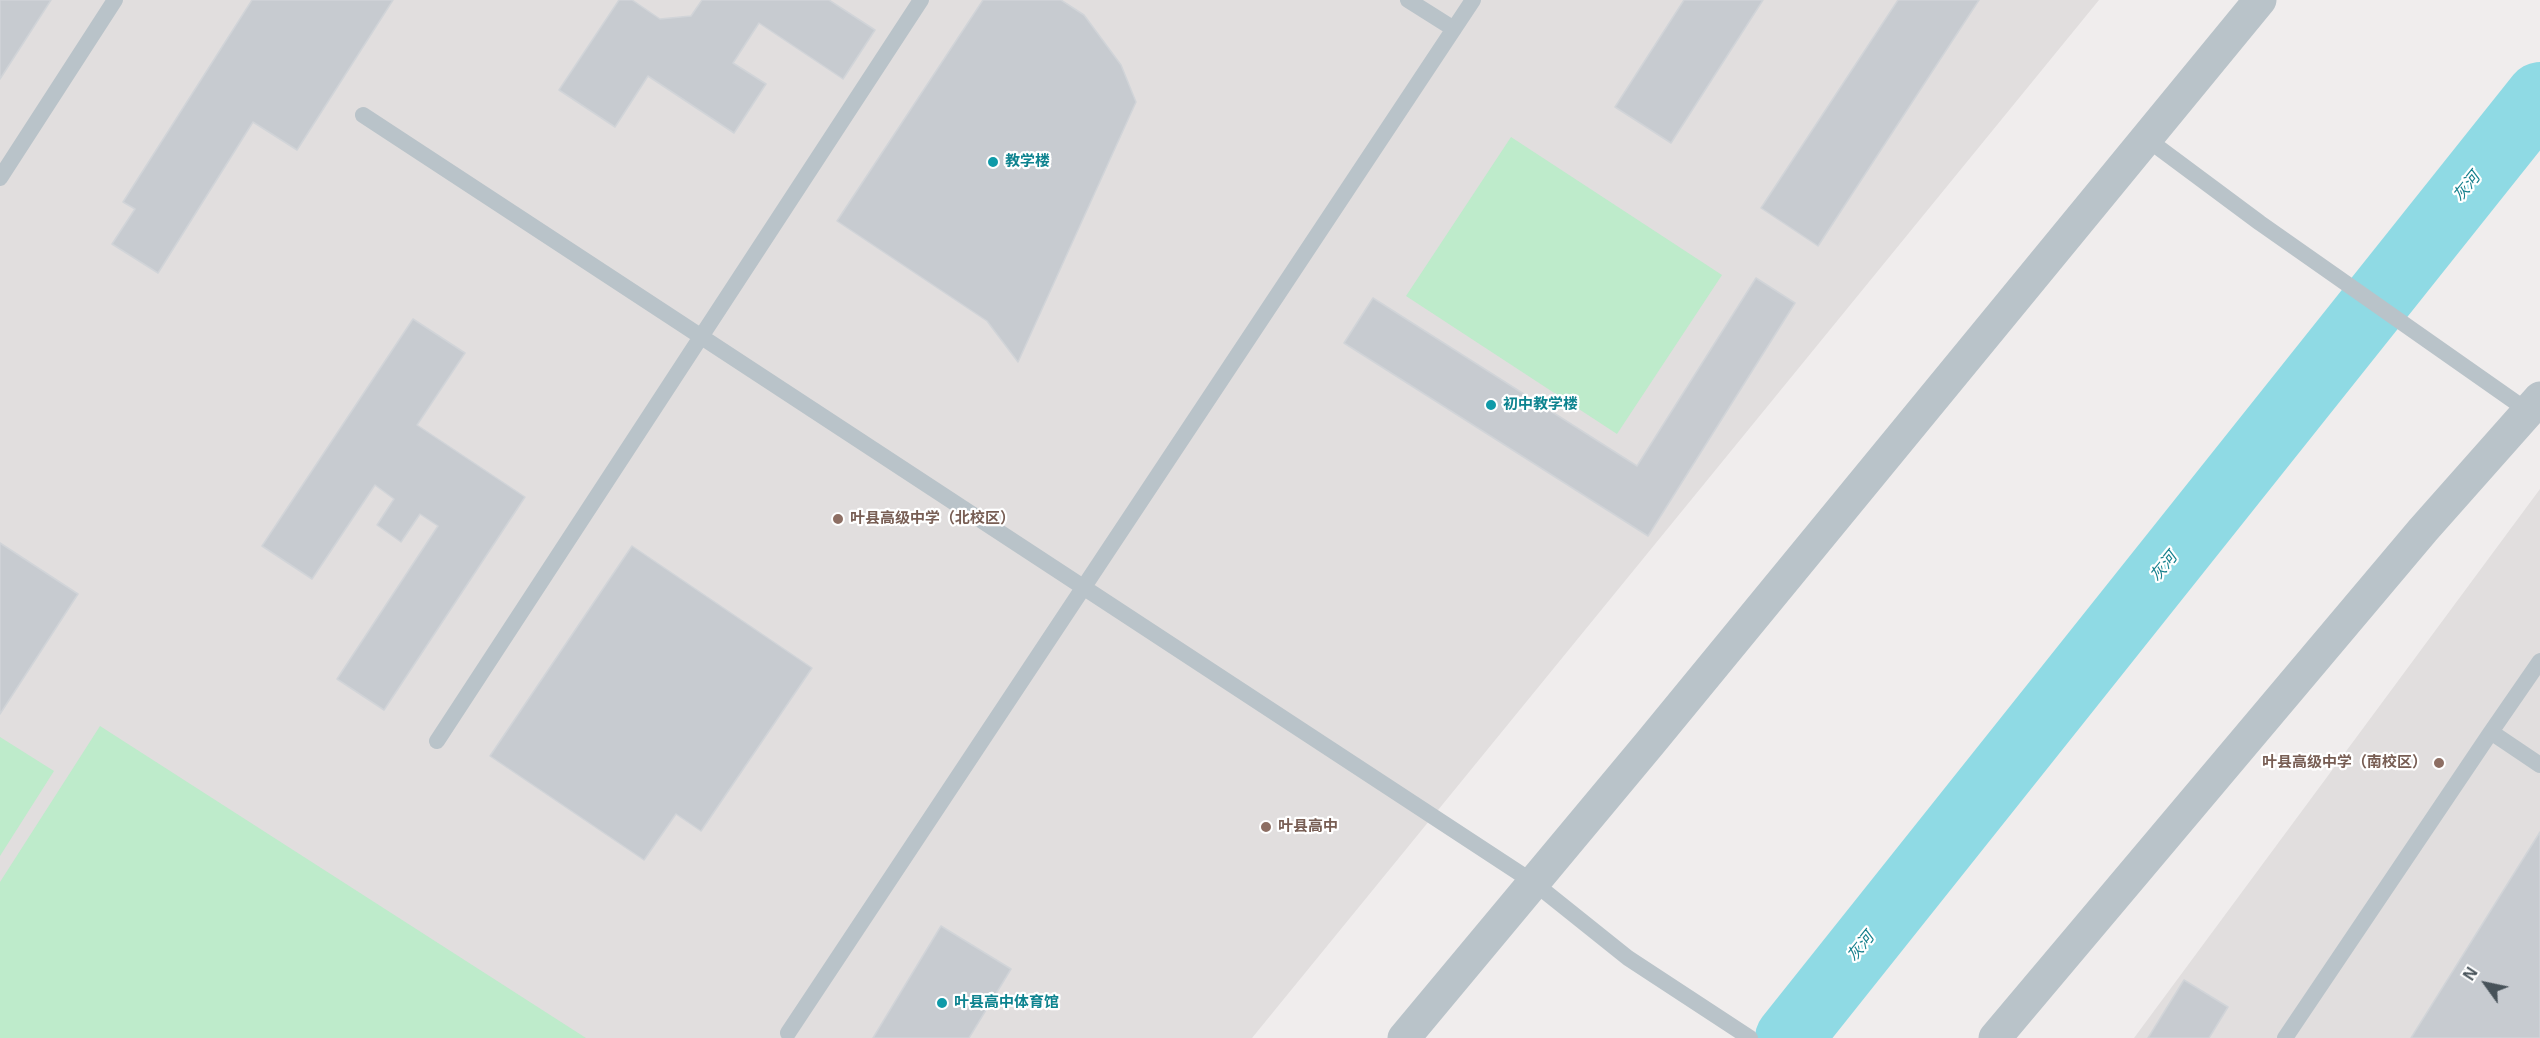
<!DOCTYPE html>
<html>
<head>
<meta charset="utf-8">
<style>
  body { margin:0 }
  #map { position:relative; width:2540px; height:1038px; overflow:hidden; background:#f0eded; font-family:Arial,sans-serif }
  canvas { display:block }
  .north { position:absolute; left:2456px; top:954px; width:60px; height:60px; -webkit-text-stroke:4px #fff; paint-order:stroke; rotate:303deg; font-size:16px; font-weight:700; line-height:24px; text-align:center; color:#475259 }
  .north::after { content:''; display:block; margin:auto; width:21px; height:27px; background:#475259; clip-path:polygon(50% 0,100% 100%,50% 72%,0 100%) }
</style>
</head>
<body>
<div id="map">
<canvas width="2540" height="1038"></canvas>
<div class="north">N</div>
</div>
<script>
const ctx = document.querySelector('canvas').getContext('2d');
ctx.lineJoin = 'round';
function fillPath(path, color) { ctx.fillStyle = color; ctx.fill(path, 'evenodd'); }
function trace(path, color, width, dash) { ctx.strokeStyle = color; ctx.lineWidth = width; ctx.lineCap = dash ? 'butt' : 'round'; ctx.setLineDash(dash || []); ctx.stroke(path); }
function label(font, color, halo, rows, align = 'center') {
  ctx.font = font + ' Arial,"Noto Sans SC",sans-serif'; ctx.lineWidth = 4.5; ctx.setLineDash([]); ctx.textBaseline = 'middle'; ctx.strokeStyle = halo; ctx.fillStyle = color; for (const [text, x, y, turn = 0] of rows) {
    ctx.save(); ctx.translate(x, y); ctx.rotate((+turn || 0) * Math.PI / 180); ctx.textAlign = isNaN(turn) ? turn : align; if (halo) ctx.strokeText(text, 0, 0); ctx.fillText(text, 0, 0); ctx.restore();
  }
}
const education = new Path2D(`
  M0,0h2099l-847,1038h-1252z
  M2540,489v549h-406z`);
const green = new Path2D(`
  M1511,137l211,138 -105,159 -211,-138z
  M100,726l486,312h-586v-156z
  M0,737l54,34 -54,85z`);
const river = new Path2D(`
  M1789,1038l751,-942`);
const building = new Path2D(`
  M0,0h51l-51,79z
  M252,0h141l-96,150 -44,-28 -95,151 -46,-29 23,-35 -12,-7z
  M619,0h13l28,19 31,-3 11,-16h127l46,30 -32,49 -84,-56 -26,40 33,21 -32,49 -86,-57 -33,51 -56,-37z
  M983,0h78l23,15 37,50 15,37 -118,260 -31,-41 -150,-100z
  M1684,0h79l-92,143 -56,-36z
  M1898,0h81l-161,246 -57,-38z
  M1756,278l39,25 -147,233 -304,-193 29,-45 264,168z
  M413,319l52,34 -48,72 108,72 -141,213 -47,-31 101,-153 -18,-12 -19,28 -24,-17 17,-26 -19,-14 -63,94 -50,-33z
  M0,543l78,51 -78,120z
  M632,546l180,122 -111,163 -25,-17 -32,46 -154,-104z
  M2540,832v206h-129z
  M941,926l70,43 -42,69h-96z
  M2184,980l44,27 -19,31h-61z`);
const service = new Path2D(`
  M1408,0l46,29
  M363,115l1170,767 95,76 122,80
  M2147,139l113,84 268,188
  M0,178l115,-178
  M2491,732l49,-71
  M437,741l484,-741
  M788,1033l685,-1033
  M2285,1038l206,-306 49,33`);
const minor = new Path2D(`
  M1995,1038l428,-508 117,-132`);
const tertiary = new Path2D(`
  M1404,1038l246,-295 610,-743`);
const markers = [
  [993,162,6,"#0f9aa8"],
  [1491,405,6,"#0f9aa8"],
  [838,519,6,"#8d6e63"],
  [2439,763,6,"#8d6e63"],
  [1266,827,6,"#8d6e63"],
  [942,1003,6,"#0f9aa8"]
];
const cultureNames = [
  ["教学楼",1005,162],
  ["初中教学楼",1503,405],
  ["叶县高中体育馆",954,1003]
];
const educationNames = [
  ["叶县高级中学（北校区）",850,519],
  ["叶县高级中学（南校区）",2427,763,"right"],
  ["叶县高中",1278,827]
];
const waterNames = [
  ["灰河",2467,187,-51],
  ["灰河",2164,567,-51],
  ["灰河",1861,947,-51]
];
fillPath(education, '#e1dede');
fillPath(green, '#beebcb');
trace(river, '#8fdae4', 68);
fillPath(building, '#c7cbd0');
trace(building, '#d1d4d8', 1.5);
trace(service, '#b9c3c9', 16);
trace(minor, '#b9c3c9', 33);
trace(tertiary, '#b9c3c9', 33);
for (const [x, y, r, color] of markers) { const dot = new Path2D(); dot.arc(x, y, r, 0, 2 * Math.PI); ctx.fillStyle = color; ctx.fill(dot); trace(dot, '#fff', 2); }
label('bold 15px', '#0d838f', '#fff', cultureNames, 'left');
label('bold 15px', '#785e54', '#fff', educationNames, 'left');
label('italic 16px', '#16808d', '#fff', waterNames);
</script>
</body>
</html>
